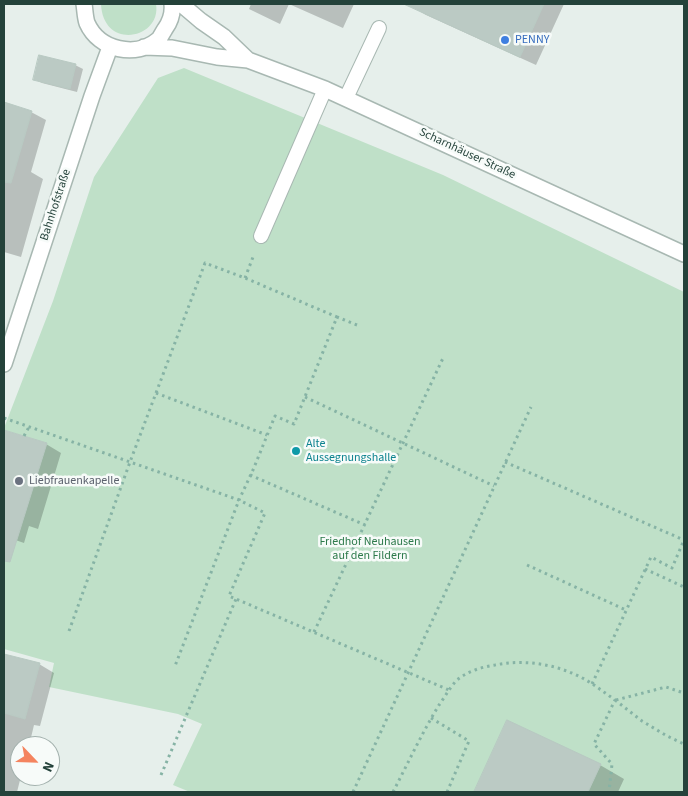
<!DOCTYPE html>
<html>
<head>
<meta charset="utf-8">
<style>
  body { margin:0 }
  #map { position:relative; width:688px; height:796px; overflow:hidden; background:#e6efeb; font-family:"Source Sans 3",sans-serif }
  canvas { display:block }
  .frame { position:absolute; inset:0; border:5px solid #24423a; pointer-events:none }
  .north { position:absolute; left:10px; top:736px; width:50px; height:50px; box-sizing:border-box; background:#f7fbf9; border:1px solid #a3b1ad; border-radius:50%; rotate:114deg; font-size:14px; font-weight:700; line-height:20px; text-align:center; color:#24423a }
  .north::after { content:''; display:block; margin:auto; width:18px; height:22px; background:#f4845f; clip-path:polygon(50% 0,100% 100%,50% 72%,0 100%) }
</style>
</head>
<body>
<div id="map">
<canvas width="688" height="796"></canvas>
<div class="frame"></div>
<div class="north">N</div>
</div>
<script>
const ctx = document.querySelector('canvas').getContext('2d');
ctx.lineJoin = 'round';
function fillPath(path, color) { ctx.fillStyle = color; ctx.fill(path, 'evenodd'); }
function trace(path, color, width, dash) { ctx.strokeStyle = color; ctx.lineWidth = width; ctx.lineCap = dash ? 'butt' : 'round'; ctx.setLineDash(dash || []); ctx.stroke(path); }
function label(font, color, halo, rows, align = 'center') {
  ctx.font = font + ' "Source Sans 3",sans-serif'; ctx.lineWidth = 5; ctx.setLineDash([]); ctx.textBaseline = 'middle'; ctx.strokeStyle = halo; ctx.fillStyle = color; for (const [text, x, y, turn = 0] of rows) {
    ctx.save(); ctx.translate(x, y); ctx.rotate((+turn || 0) * Math.PI / 180); ctx.textAlign = isNaN(turn) ? turn : align; if (halo) ctx.strokeText(text, 0, 0); ctx.fillText(text, 0, 0); ctx.restore();
  }
}
const green = new Path2D(`
  M101,4h55c6,35 -53,47 -55,0z
  M184,68l259,107 241,117v500h-494l-17,-7 29,-61 -24,-10 -129,-27 5,-24 -50,-14v-115l5,1 37,-92 -42,-13v-2l49,-127 41,-124 64,-99z`);
const shadow = new Path2D(`
  M251,4h103l-11,24 -54,-24 -9,20 -31,-15z
  M411,4h153l-28,61 -110,-50 -15,-9z
  M75,65l8,4 -6,23 -35,-9 -8,-4z
  M4,104l27,8 15,8 -15,52 12,7 -22,78 -17,-5z
  M4,431l42,13 15,9 -23,76 -9,-3 -5,17 -20,-7z
  M4,655l35,9 15,9 -14,53 -6,-1 -5,21h-9v30h1l-4,16h-13z
  M508,722l92,43 24,14 -6,13h-143z`);
const building = new Path2D(`
  M404,4h140l-24,53z
  M39,55l37,9 -6,25 -37,-9z
  M4,102l28,9 -21,72 -7,-1z
  M4,430l43,13 -37,119 -6,-1z
  M4,654l36,9 -15,56 -21,-6z
  M507,720l94,44 -13,28h-114z`);
const path = new Path2D(`
  M245,278l8,-21
  M357,325l-20,-8 -43,107 -19,-8 -22,54 -14,30 26,13 -36,83 220,94
  M156,393l111,42
  M305,397l189,89
  M4,418l235,82 -64,166
  M24,436l5,-9
  M505,462l179,78
  M250,475l115,50
  M527,565l99,45
  M645,569l39,18
  M69,631l61,-169 75,-199 40,15 92,39
  M314,632l130,-276
  M592,684l59,-127 21,11 12,-28
  M615,700l27,21 25,15 17,8
  M616,700l50,-13 18,6
  M431,718l38,23 -22,51
  M161,775l75,-176
  M353,792l178,-385
  M393,792c15,-29 29,-59 46,-87 6,-8 11,-18 18,-25 11,-9 25,-13 38,-15 34,-7 71,1 99,20 7,5 14,10 21,15l-21,44 18,20 -3,28`);
const service = new Path2D(`
  M346,98l33,-70
  M261,236l64,-147`);
const tertiary = new Path2D(`
  M84,4c1,6 1,13 3,19 12,27 49,36 72,16 2,-3 4,-7 6,-10 5,-7 8,-16 7,-25
  M181,4l20,17 23,16 24,23
  M144,47l28,1 45,9 31,3 77,29 359,165
  M4,364l88,-268 18,-49`);
const markers = [
  [505,40,5,"#3f7fe0"],
  [296,451,5,"#0f9aa8"],
  [19,481,5,"#6b7280"]
];
const shopNames = [
  ["PENNY",515,40]
];
const streetNames = [
  ["Scharnhäuser Straße",467,154,25],
  ["Bahnhofstraße",56,205,-72]
];
const cultureNames = [
  ["Alte",306,444],
  ["Aussegnungshalle",306,458]
];
const worshipNames = [
  ["Liebfrauenkapelle",29,481]
];
const parkNames = [
  ["Friedhof Neuhausen",370,542],
  ["auf den Fildern",370,556]
];
fillPath(green, '#bfe0c8');
fillPath(shadow, '#0003');
fillPath(building, '#bbcac4');
trace(building, '#b8c9c2', 1);
trace(service, '#a8b8b2', 16);
trace(tertiary, '#a8b8b2', 18);
trace(path, '#86b3a5', 3, [2.5, 4]);
trace(service, '#fff', 14);
trace(tertiary, '#fff', 15);
for (const [x, y, r, color] of markers) { const dot = new Path2D(); dot.arc(x, y, r, 0, 2 * Math.PI); ctx.fillStyle = color; ctx.fill(dot); trace(dot, '#f7fbf9', 2); }
label('12px', '#366cbe', '#f7fbf9', shopNames, 'left');
label('12px', '#24423a', '#f7fbf9', streetNames);
label('12px', '#0d838f', '#f7fbf9', cultureNames, 'left');
label('12px', '#5b616d', '#f7fbf9', worshipNames, 'left');
label('12px', '#2d7a4b', '#f7fbf9', parkNames);
</script>
</body>
</html>
